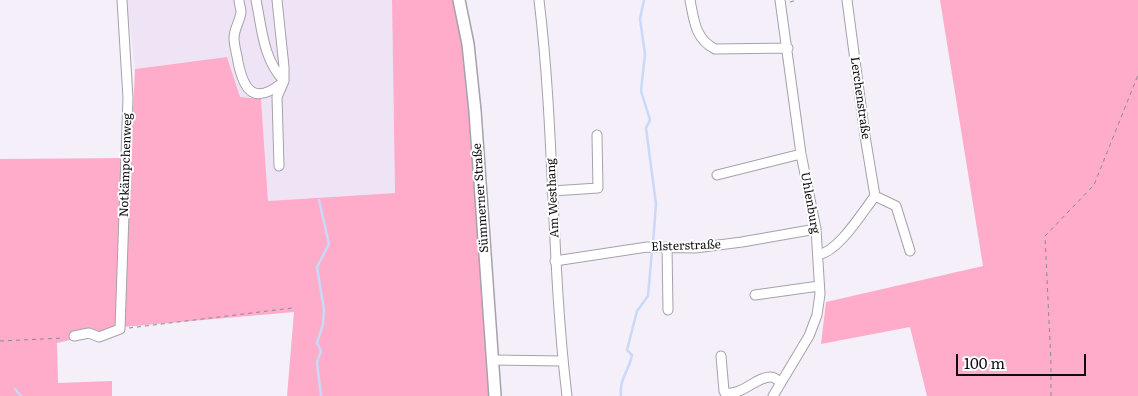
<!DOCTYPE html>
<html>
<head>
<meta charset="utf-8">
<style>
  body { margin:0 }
  #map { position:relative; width:1138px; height:396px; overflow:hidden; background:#f4eff9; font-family:Literata,serif }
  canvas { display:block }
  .scale { position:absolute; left:956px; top:354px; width:130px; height:22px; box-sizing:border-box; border:2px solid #0e0c0f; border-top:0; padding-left:6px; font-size:15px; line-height:18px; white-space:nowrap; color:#0e0c0f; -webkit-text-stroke:4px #fff; paint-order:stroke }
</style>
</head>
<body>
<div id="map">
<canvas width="1138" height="396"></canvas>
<div class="scale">100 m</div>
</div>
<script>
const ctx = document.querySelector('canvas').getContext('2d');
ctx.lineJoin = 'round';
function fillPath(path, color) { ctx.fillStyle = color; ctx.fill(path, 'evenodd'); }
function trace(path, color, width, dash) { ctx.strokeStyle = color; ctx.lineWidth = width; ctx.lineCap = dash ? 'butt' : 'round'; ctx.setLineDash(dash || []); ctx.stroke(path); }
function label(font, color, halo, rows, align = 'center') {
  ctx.font = font + ' Literata,serif'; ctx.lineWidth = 4; ctx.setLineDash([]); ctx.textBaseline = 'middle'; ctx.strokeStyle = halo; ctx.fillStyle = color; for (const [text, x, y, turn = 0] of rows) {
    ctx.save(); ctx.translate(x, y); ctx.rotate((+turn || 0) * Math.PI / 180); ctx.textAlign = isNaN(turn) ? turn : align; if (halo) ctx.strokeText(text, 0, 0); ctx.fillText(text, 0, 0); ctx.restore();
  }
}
const built = new Path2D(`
  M127,0h265l3,193 -127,8 -7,-102 -21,-1 -13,-41 -92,12z`);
const green = new Path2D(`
  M392,0h62l9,44 6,61 20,291h-202l7,-84 -171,15 -66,16 1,40 54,-2v15h-112v-237l131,-1 4,-89 92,-12 13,40 21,2 7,102 127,-8z
  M940,0h198v396h-211l-17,-69 -89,17 5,-42 157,-36z`);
const stream = new Path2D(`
  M644,0l-4,19 5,35 -4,37 9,29 -4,8 10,76 -3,40
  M319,200l10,44 -12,23 7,43 -1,14 -6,19 4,8 -4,11 4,34
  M15,389l6,7
  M621,396c-2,-17 8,-25 11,-41l-5,-5 10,-39 11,-15 4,-46`);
const path = new Path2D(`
  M790,2l7,-2
  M129,328l163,-20
  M0,341l64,-3
  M1051,396v-32l-6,-128 49,-51 44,-110`);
const minor = new Path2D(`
  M239,0c0,4 2,8 2,12 -1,9 -7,17 -7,26 0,8 3,16 4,24 6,29 16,43 44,21
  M256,0c6,29 7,59 28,81
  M277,0l7,67v14l-7,16 2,69
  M539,0c16,132 12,264 28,396
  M690,0c4,20 5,39 25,49l73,-1
  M717,175l84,-21
  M552,191l46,-3 -1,-53
  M875,196l21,10 14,45
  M667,247l1,63
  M818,255c21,-4 43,-41 57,-59l-10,-60 -18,-136
  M555,261l92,-14 48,1 47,-6 74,-13
  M755,295l64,-9
  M74,336l15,-3 10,4 21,-8 8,-231 -6,-98
  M721,356l3,35 1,2c17,3 32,-17 46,-16 4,0 7,4 10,6
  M493,360l70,1
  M773,396l36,-60 8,-21 3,-21 -4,-65 -15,-75 -21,-154`);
const major = new Path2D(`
  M459,0l9,44 7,67 20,285`);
const streetNames = [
  ["Lerchenstraße",860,98,82],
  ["Notkämpchenweg",126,165,-88],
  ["Sümmerner Straße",481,198,-94],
  ["Am Westhang",553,198,-93],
  ["Uhlenburg",810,203,80],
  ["Elsterstraße",686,246,-2]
];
fillPath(built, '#eee4f5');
fillPath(green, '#feacc9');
trace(stream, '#c9d9f7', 2.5);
trace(minor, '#a6a1aa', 11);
trace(major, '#a6a1aa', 14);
trace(path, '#8d8a91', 1, [4, 4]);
trace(minor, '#fff', 9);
trace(major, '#fff', 11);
label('12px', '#0e0c0f', '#fff', streetNames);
</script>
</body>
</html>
